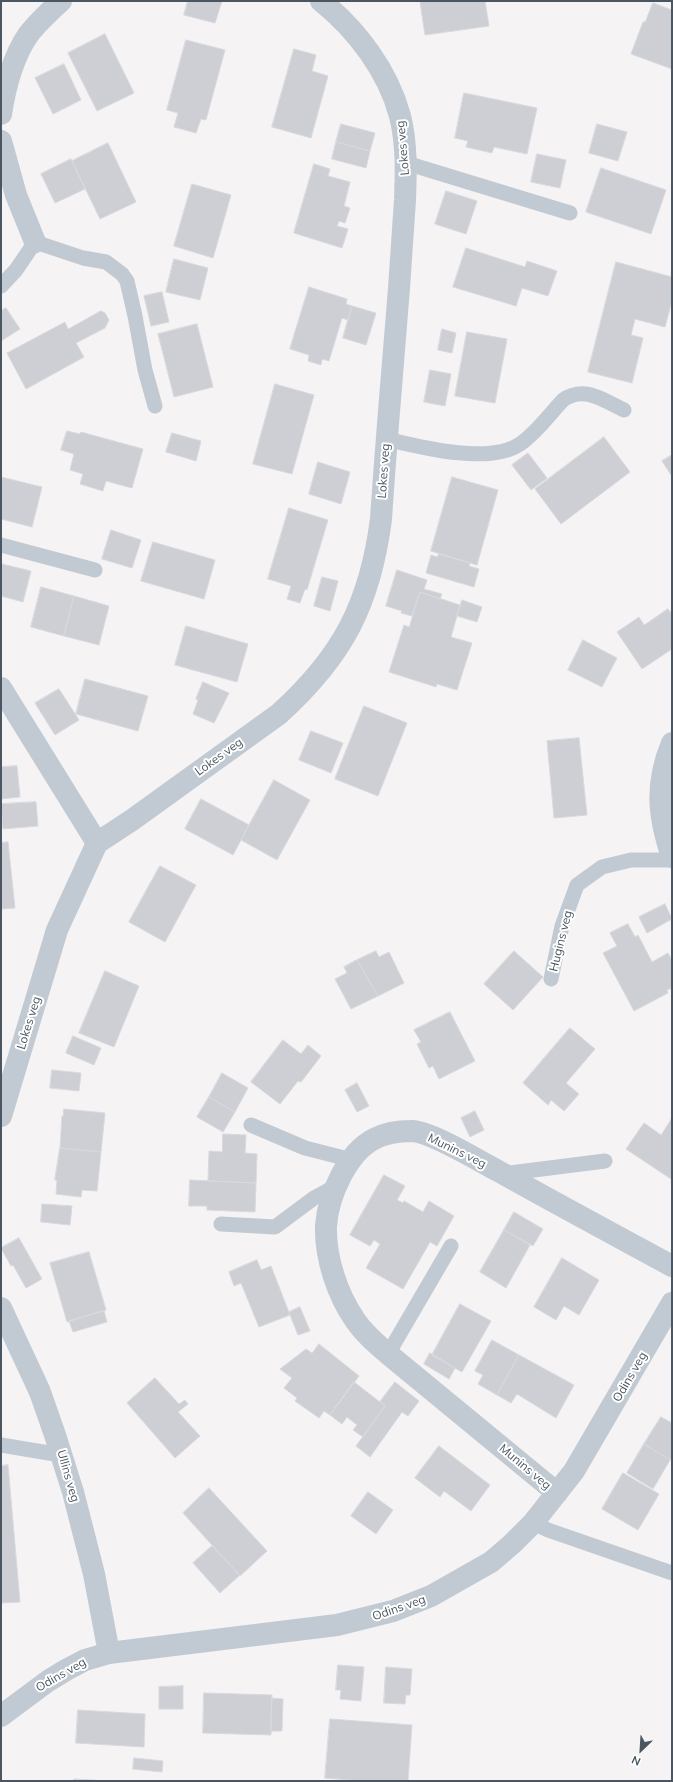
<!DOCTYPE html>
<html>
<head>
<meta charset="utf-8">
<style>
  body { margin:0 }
  #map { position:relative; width:673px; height:1782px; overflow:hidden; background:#f5f3f3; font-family:Mulish,sans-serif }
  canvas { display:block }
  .frame { position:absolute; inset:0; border:2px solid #4a5661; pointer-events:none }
  .north { position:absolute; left:621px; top:1730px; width:40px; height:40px; -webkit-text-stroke:3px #fff; paint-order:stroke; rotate:205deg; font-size:11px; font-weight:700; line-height:16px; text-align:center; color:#4a5661 }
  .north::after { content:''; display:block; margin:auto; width:14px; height:18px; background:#4a5661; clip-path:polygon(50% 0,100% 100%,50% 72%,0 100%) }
</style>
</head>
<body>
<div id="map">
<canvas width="673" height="1782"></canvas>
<div class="frame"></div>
<div class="north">N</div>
</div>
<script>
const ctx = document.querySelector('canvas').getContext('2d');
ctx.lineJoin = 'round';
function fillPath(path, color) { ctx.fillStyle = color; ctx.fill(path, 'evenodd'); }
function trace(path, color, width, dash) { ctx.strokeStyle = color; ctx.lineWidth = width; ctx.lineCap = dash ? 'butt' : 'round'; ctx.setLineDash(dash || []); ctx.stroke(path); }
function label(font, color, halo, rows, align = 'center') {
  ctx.font = font + ' Mulish,sans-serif'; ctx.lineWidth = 4; ctx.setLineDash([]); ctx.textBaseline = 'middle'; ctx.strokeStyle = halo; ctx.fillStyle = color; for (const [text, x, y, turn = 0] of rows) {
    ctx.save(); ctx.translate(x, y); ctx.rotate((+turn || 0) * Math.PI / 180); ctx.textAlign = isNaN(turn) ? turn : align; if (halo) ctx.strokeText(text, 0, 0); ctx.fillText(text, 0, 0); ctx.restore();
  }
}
const building = new Path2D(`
  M188,1h34l-7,22 -31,-8z
  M485,1l4,25 -64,9 -5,-33z
  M653,3l19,7v59l-41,-15 12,-32h2z
  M105,34l29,59 -37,18 -29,-58z
  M186,40l39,10 -19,70 -5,-1 -5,14 -22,-6 4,-14 -11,-3z
  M294,49l22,6 -4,16 16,5 -17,62 -39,-11z
  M64,64l17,36 -28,14 -18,-36z
  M464,93l73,15 -10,46 -33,-7 -2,6 -26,-6 2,-6 -13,-3z
  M341,124l34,9 -5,18 -34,-9z
  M597,124l30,8 -9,29 -29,-8z
  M336,142l34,9 -4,17 -34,-9z
  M108,143l28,59 -36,17 -28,-58z
  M537,154l29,6 -6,28 -29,-6z
  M71,159l14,30 -30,14 -14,-29z
  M314,164l16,5 -2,7 22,6 -6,24 6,2 -5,15 -6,-2 -2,5 11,3 -6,19 -48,-15z
  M601,168l65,22 -15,44 -65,-22z
  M192,184l39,11 -18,63 -39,-12z
  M446,191l31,10 -11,33 -31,-10z
  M466,248l59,19 2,-6 30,10 -9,25 -26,-8 -6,18 -63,-19z
  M174,259l34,9 -8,32 -34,-8z
  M616,262l56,15v24l-7,26 -30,-8 -4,16 12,3 -11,45 -44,-11z
  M309,287l38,12 -1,5 6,2 -4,14 -6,-2 -13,43 -7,-2 -1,6 -13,-4 1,-6 -19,-6z
  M162,292l7,30 -18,4 -7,-30z
  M352,306l24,7 -10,32 -23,-7z
  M6,308l14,21 -19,12v-30z
  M101,311l4,2 4,7 -4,8 -29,15 8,14 -58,32 -19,-36 58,-31 3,7z
  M197,324l16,63 -39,10 -16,-63z
  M442,329l14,4 -4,20 -14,-3z
  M467,332l40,7 -12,64 -40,-7z
  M430,370l21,4 -6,32 -21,-4z
  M275,384l39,11 -22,79 -39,-10z
  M67,431l13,3 1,-2 62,17 -11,39 -26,-7 -3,10 -23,-7 3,-10 -13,-4 4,-16 -13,-4z
  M172,433l29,8 -5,20 -30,-9z
  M604,437l26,35 -69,52 -26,-35z
  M528,453l19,25 -16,12 -19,-25z
  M672,455v19l-1,1 -9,-14z
  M318,462l32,10 -9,32 -32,-10z
  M1,477l41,10 -10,40 -31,-8z
  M452,477l46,13 -21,75 -46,-14z
  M289,508l39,12 -21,70 -2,-1 -5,14 -13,-4 4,-13 -23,-7z
  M111,530l30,10 -9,28 -30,-9z
  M153,542l62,18 -11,39 -63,-18z
  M439,554l31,9 -1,3 10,3 -5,18 -48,-14 5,-18 6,2z
  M2,564l29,7 -8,31 -22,-6z
  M397,570l30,10 -3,9 18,5 -2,5 -20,-7 -8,24 -11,-3 1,-2 -16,-5z
  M322,577l16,4 -8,30 -16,-5z
  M41,587l33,9 -10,40 -33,-9z
  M420,592l40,13 -9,32 21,6 -15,47 -20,-6 -1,3 -47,-15 15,-47 5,2z
  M74,596l35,10 -10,39 -35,-9z
  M462,600l20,7 -5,15 -20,-6z
  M668,609l4,5v35l-30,20 -25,-37 22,-15 5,8z
  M186,626l62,18 -11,38 -62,-17z
  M583,640l34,18 -15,29 -34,-17z
  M85,679l63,17 -10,35 -62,-17z
  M203,682l26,11 -15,30 -21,-9 5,-14 -2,-1z
  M59,689l20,31 -24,15 -20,-32z
  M364,706l43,17 -29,73 -43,-17z
  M311,731l32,12 -12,30 -32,-13z
  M579,738l8,77 -33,3 -7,-77z
  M17,766l3,31 -19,2v-32z
  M274,780l36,20 -33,60 -36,-20z
  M201,799l48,26 -16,30 -48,-26z
  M36,802l2,24 -35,3 -2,-25z
  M8,842l7,66 -14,1v-66z
  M160,866l36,19 -31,57 -36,-20z
  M665,904l7,15 -25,14 -8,-16z
  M628,924l7,13 3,-2 14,27 16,-9 4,8v27l-5,2 1,3 -34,18 -31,-58 14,-7 -7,-13z
  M376,951l3,6 10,-5 15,31 -26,13 -21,-36z
  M514,951l29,26 -30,33 -29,-26z
  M357,960l21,36 -27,13 -16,-30 12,-6 -3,-6z
  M105,971l34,15 -25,61 -35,-14z
  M450,1012l25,49 -36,18 -6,-13 -4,2 -12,-24 4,-2 -7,-12z
  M570,1028l25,21 -29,34 13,11 -15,17 -13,-11 -3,5 -25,-22z
  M73,1036l28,12 -7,17 -28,-12z
  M283,1040l18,14 7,-9 13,11 -20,26 -3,-1 -18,23 -29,-22z
  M52,1070l29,3 -2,18 -29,-3z
  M222,1073l26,15 -13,24 -26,-15z
  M357,1083l12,23 -12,6 -12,-22z
  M209,1097l26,15 -12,20 -26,-15z
  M64,1109l41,4 -4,39 -41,-4 2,-32h1z
  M475,1111l9,19 -14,7 -9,-19z
  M672,1118v60l-1,1 -45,-30 18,-26 17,12z
  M223,1134l23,1 -1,18 12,1 -1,29 -48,-2 1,-30 13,1z
  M60,1148l41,4 -4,39 -15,-1 -1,7 -25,-3 1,-14h-2z
  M384,1175l21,11 -8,14 6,3 1,-2 19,11 6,-11 25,15 -17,30 -7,-4 -27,47 -37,-21 14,-24 -6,-4 -4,6 -20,-11z
  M190,1180l66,3 -1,29 -48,-2v-4h-18z
  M42,1204l30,2 -2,19 -29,-3z
  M514,1212l29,17 -10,17 -29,-16z
  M504,1230l26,15 -24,43 -26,-16z
  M19,1238l23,41 -16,9 -13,-23 -2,1 -10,-18z
  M89,1252l17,58 -39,12 -17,-59z
  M562,1258l37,22 -20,35 -15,-9 -8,14 -22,-13z
  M257,1260l4,10 10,-4 19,49 -31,12 -18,-44 -7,3 -5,-14z
  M460,1304l31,17 -29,51 -30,-17z
  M300,1307l10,24 -12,4 -9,-23z
  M104,1311l3,11 -34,10 -4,-11z
  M492,1340l27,15 -22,40 -19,-11 5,-9 -8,-4z
  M319,1344l40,32 -29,39 -6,-4 -5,7 -24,-17 2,-3 -13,-10 8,-10 -12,-9 26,-20 6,4z
  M430,1353l25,15 -6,11 -25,-15z
  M519,1355l55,30 -18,33 -39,-24 -6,9 -14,-8z
  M155,1378l24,26 6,-4 3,4 -10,8 22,24 -25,22 -48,-55z
  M354,1382l31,24 -22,31 -10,-7 4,-5 -10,-8 -5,7 -12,-9z
  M395,1382l24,19 -11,15 -6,-4 -32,45 -14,-11 29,-40 -5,-4z
  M661,1417l11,6v35l-2,2 -26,-16z
  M644,1444l26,16 -17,29 -26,-16z
  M439,1446l51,39 -19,26 -27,-20 -4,6 -25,-19z
  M8,1465l12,137 -19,1v-137z
  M623,1473l36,21 -21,36 -36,-21z
  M209,1488l58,63 -27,25 -57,-63z
  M368,1492l25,18 -17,24 -25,-18z
  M212,1546l28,29 -20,18 -27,-30z
  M338,1665l26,2 -3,34 -21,-2 1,-9h-5z
  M386,1667l26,2 -2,26h-4l-1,9 -21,-1z
  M183,1686v23h-24v-22z
  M204,1693l68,2 -1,40 -68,-2z
  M272,1698l11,1 -1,32h-11z
  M78,1710l67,4 -1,33 -68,-4z
  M330,1719l82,6 -4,56h-45l-38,-3z
  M134,1758l29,3 -1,11 -29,-3z
  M74,1779l34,2h1h-35z`);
const service = new Path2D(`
  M406,163l164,50
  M1,286l15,-16 19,-28 48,16 23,4 16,12 5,7 8,35 10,54 10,36
  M386,439c34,8 103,26 134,5 16,-11 29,-29 43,-44 21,-15 40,0 61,10
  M1,545l94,25
  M551,979l11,-53 15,-41 25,-18 29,-7h41
  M251,1125l54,23 47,12
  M502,1174l103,-13
  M221,1224l54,3 39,-29 22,-12
  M388,1354l63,-108
  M1,1445l60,10
  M533,1523l15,7 124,43`);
const minor = new Path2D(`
  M1,114c4,-26 12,-57 27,-79 10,-13 21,-23 33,-34
  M1,141l15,54 19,47
  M1,688l96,155
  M672,743c-17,41 -14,72 0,114
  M1,1116l56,-186 40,-87 35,-23 147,-106c64,-58 91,-110 102,-195 5,-77 12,-154 18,-231 2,-30 4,-59 6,-88 1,-28 2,-56 -5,-84 -12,-45 -43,-86 -79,-115
  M1,1308l39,84 15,43 18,57 21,82 15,79
  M557,1493l-164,-135c-13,-11 -28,-23 -38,-38 -18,-26 -30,-63 -29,-94 2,-30 21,-73 48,-87 11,-6 26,-8 38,-8 21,1 68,31 88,41 57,32 115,63 172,94
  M1,1716l47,-35 18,-11 19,-10 24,-7 228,-28 56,-14 38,-15 60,-34 21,-18 21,-21 41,-52 98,-168`);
const streetNames = [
  ["Lokes veg",403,148,-95],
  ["Lokes veg",384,471,-86],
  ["Lokes veg",219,757,-36],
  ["Hugins veg",561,941,-76],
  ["Lokes veg",29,1023,-73],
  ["Munins veg",457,1151,26],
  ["Odins veg",630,1377,-60],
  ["Munins veg",525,1467,40],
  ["Ullins veg",68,1476,74],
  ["Odins veg",399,1608,-19],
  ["Odins veg",61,1675,-30]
];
fillPath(building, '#cdcfd5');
trace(building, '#d7d9de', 1);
trace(service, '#c1cad2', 15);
trace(minor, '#c1cad2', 22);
label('12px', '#4a5661', '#fff', streetNames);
</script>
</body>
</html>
